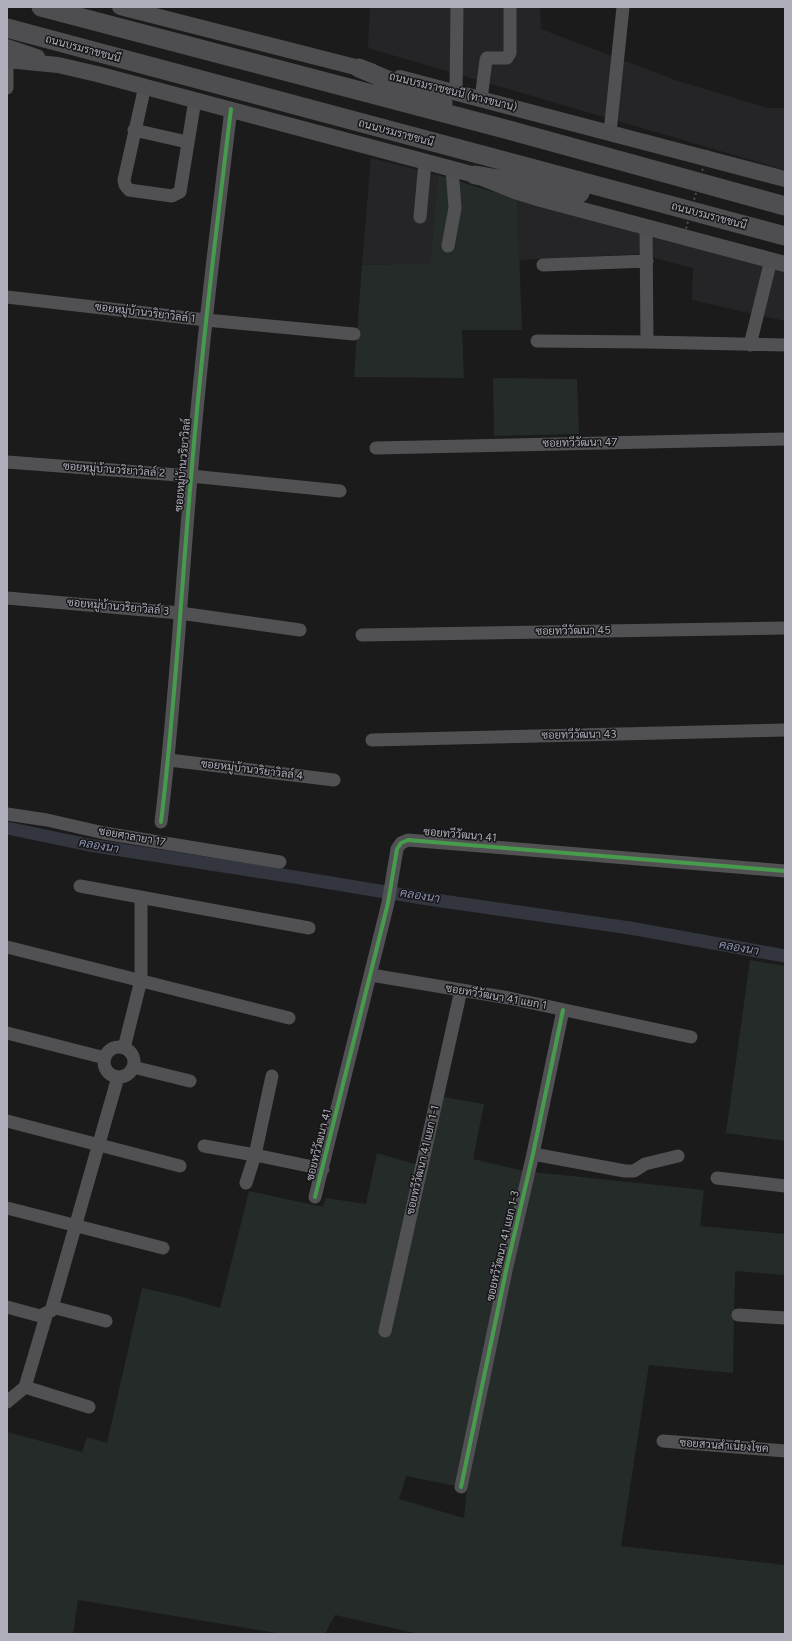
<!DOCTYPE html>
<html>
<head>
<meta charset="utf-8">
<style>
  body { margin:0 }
  #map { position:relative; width:792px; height:1641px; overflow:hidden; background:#1b1b1b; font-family:Figtree,sans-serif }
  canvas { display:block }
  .frame { position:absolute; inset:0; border:8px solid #aeaeba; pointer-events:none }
</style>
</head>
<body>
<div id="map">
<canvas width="792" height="1641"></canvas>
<div class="frame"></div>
</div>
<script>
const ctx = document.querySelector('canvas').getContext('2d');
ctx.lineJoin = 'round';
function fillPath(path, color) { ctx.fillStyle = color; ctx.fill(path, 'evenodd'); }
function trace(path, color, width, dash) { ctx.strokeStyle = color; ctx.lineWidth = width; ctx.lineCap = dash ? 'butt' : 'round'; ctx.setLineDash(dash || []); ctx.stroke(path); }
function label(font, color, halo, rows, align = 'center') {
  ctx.font = font + ' Figtree,Sarabun,sans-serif'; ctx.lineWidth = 3; ctx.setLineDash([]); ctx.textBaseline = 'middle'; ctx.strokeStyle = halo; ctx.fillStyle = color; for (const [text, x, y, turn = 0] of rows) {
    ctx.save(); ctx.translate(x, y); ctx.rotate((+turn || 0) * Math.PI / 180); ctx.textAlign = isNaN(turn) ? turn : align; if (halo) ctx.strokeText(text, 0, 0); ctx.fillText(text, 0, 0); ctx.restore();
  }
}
const built = new Path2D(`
  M370,7h170l1,22 137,52 90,27h17v62l-417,-122z
  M371,158l67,17 -8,88 -68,2z
  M517,199l268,73v49l-93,-21 1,-32 -54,-14 -120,6z`);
const green = new Path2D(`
  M438,175l79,24 5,131h-60l2,48 -110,-1 8,-112 68,-2z
  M493,378l84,1 2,55 -85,2z
  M750,960l35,6v175l-59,-8z
  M443,1097l41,7 -11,55 51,12 180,19 -4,36 85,8v41l-50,-4 -2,102 -84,-8 -28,181 164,19v69h-366l-84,-19 -10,19h-43l-204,-34 -5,34h-66v-202l75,20 5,-15 20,6 35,-155 37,8 41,12 29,-117 74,16 3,-9 40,6 11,-51 38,11 12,5zM406,1476l50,10 11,4 -3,28 -65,-19z`);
const canal = new Path2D(`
  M7,828l82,17 218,34 121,20 202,29 155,28`);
const minor = new Path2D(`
  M145,86l-21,94 1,5 4,5 43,6 8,-4 15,-92
  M7,88v-28
  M456,93l1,-86
  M481,99l5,-39 1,-2h20l3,-5v-46
  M134,130l53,12
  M610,132l13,-125
  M420,217l5,-55
  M646,228l1,114 138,3
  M448,246l7,-38 -3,-39
  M543,265l104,-4
  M7,297l199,23 148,14
  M537,341l110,1
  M750,345l21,-85
  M376,448l409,-9
  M7,462l184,14 149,15
  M7,598l173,15 120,17
  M362,635l423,-7
  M372,740l413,-10
  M169,760l165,20
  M7,814l40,6 57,13 176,29
  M161,822c14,-114 20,-229 30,-344 10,-123 25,-246 40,-369
  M80,886l229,42
  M7,947l282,71
  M371,975l138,23 182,39
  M7,1033l98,25
  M104 1062a15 15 0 1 1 30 0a15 15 0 1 1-30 0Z
  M124,1048l17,-68v-83
  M133,1067l57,14
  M272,1076l-17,79 68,14
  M7,1121l173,45
  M204,1146l51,9 -9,28
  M533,1154l92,17h9l11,-7 33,-8
  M717,1178l68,8
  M315,1197l73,-294 9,-54 4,-6 7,-3 377,31
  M7,1208l156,40
  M7,1307l33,9 16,-8 50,13
  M51,1311l67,-234
  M738,1315l47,3
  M385,1331l76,-341
  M25,1387l64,20
  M7,1402l18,-15 22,-74
  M663,1441l122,10
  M461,1487l46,-221 26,-112 30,-144`);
const major = new Path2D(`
  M120,7l251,64
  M7,47l30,10
  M7,60l51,5 39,9 378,101 40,16 26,8 244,65
  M400,78l385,101`);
const highway = new Path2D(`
  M41,7l464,122 280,77
  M7,28l778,208
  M359,68l84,35
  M475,175l105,18`);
const pathBridge = new Path2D(`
  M682,243l26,-93`);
const cycleway = new Path2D(`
  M161,822c14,-114 20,-229 30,-344 10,-123 25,-246 40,-369
  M315,1197l73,-294 9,-54 4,-6 7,-3 377,31
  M461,1487l46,-221 26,-112 30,-144`);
const streetNames = [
  ["ถนนบรมราชชนนี",83,49,15],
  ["ถนนบรมราชชนนี (ทางขนาน)",453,92,14],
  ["ถนนบรมราชชนนี",396,133,15],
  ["ถนนบรมราชชนนี",709,216,15],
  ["ซอยหมู่บ้านวริยาวิลล์ 1",145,313,7],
  ["ซอยทวีวัฒนา 47",580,443,-1],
  ["ซอยหมู่บ้านวริยาวิลล์",183,465,-85],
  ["ซอยหมู่บ้านวริยาวิลล์ 2",114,470,4],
  ["ซอยหมู่บ้านวริยาวิลล์ 3",118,607,5],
  ["ซอยทวีวัฒนา 45",573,631,-1],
  ["ซอยทวีวัฒนา 43",579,735,-1],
  ["ซอยหมู่บ้านวริยาวิลล์ 4",252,770,7],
  ["ซอยทวีวัฒนา 41",460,835,5],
  ["ซอยศาลายา 17",132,837,10],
  ["ซอยทวีวัฒนา 41 แยก 1",496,997,10],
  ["ซอยทวีวัฒนา 41",319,1145,-76],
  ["ซอยทวีวัฒนา 41 แยก 1-1",423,1160,-77],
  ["ซอยทวีวัฒนา 41 แยก 1-3",503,1246,-77],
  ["ซอยสวนสำเนียงโชค",724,1446,4]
];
const waterNames = [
  ["คลองนา",99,846,10],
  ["คลองนา",420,896,9],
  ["คลองนา",739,948,10]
];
fillPath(built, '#252527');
fillPath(green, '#252b29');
trace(canal, '#33353f', 13);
trace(minor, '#515154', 13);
trace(major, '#4e4e51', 16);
trace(highway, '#4e4e51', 19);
trace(pathBridge, '#4d4d50', 2, [2, 3]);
trace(cycleway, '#469c4c', 4);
label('11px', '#aeaeba', '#161517', streetNames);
label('italic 12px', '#8a92b1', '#161517', waterNames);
</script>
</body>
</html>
